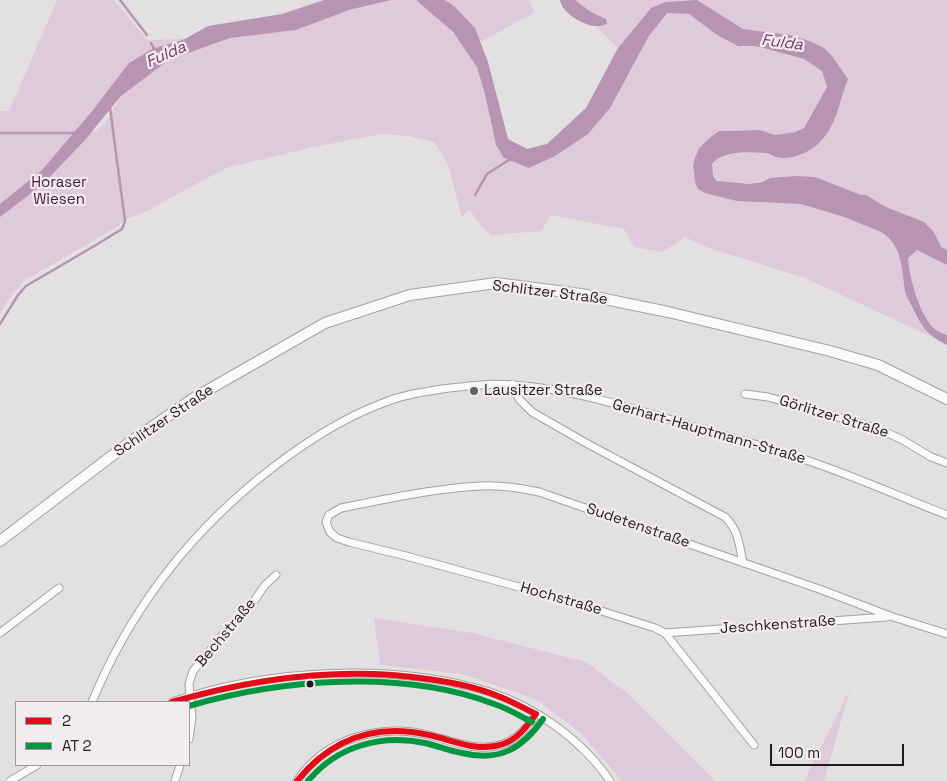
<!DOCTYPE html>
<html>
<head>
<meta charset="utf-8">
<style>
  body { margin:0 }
  #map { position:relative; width:947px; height:781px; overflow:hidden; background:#e3e0e2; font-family:"Space Grotesk",sans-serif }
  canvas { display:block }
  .legend { position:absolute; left:15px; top:701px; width:175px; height:65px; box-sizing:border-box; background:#f1ecf0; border:1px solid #9d999c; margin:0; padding:6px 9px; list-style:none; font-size:15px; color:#1e1d1e }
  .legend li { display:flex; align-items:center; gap:10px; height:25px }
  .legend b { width:25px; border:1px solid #9d999c }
  .scale { position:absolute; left:770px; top:744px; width:134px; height:22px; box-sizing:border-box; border:2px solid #1e1d1e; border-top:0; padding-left:6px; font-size:15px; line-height:18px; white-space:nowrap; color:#1e1d1e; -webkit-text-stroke:4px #f1ecf0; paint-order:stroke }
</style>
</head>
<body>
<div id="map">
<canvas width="947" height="781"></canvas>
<ul class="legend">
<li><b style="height:6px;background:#e30b17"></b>2</li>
<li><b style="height:6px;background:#059641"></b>AT 2</li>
</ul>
<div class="scale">100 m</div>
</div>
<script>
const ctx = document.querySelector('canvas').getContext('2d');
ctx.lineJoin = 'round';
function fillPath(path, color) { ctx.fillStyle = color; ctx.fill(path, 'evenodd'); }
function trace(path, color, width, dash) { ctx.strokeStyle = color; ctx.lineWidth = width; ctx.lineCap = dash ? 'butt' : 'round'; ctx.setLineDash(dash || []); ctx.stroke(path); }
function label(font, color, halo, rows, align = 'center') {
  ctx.font = font + ' "Space Grotesk",sans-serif'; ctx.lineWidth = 4.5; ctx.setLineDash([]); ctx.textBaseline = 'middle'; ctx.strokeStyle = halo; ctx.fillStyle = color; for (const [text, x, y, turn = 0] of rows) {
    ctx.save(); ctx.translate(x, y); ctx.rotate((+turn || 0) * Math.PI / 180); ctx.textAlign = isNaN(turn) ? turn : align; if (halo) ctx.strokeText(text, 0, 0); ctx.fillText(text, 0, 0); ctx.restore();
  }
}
const green = new Path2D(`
  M57,0h57l33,40 38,-1 -33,10 -59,61 -18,21 21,1 12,-13 13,-23 48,-36 61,-22 66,-8 53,-20 42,-10h25c23,18 46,39 60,66 10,18 15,58 20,79l33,23 99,-92 21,-40 18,-24 22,2 28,21 26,12 13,-1 48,13 18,12 5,16 -23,41 -9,4 -20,3 -15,-5 -41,1 -20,17 -4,10 -2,16 61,28 47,2 43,13 37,15c24,14 19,40 26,63 4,17 15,32 27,43l-129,-60 -96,-30 -24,-11 -22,15 -29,-5 -10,-18 -73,-14 -10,16 -50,4 -9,-8 -13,-18 -7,9 -14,-54 -14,-22 -25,-6 -28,-2 -72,14 -83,20 -81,44 -23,9 -2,4 -96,56 -17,20 -7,13v-203h9z
  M445,0h83l7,12 -54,30c-8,-18 -20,-30 -36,-42z
  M575,0h372v250l-6,-2 -7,-16 -10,-10 -38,-15 -20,-12h-5l-91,-17c-12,6 -44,10 -54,1 -4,-3 -4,-9 -4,-14 1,-2 4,-6 5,-7 8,-6 41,-7 51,-5 4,1 6,4 10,5 12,1 20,-5 31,-7l27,-35 12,-37 -16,-23 -42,-21 -47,-6 -46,-29 -46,8 -33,40 -21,-21 10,-3 -1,-5 -15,-7z
  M917,250l30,15v70c-3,-1 -8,-3 -11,-5 -17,-12 -27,-53 -28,-72z
  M374,618l98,15 114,29 39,29 90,90h-93l-41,-48 -46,-34 -72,-25 -83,-9z
  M850,689l-26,92h-20z`);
const water = new Path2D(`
  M324,0h67l-42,10 -53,20 -66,8 -61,22 -48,36 -36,44 -42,44 -43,33v-13l42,-34 51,-60 36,-47 23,-14 33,-10 23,-13 74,-12z
  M416,0h29l10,7 20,21 13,34 20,77 19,10 20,-5 39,-36 32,-60 33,-40 15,-6 31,-2 46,29 47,6 22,7 12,6 8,8 16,23c-9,23 -11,47 -30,65 -9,9 -30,17 -42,13 -4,-1 -6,-4 -10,-4 -17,-1 -43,-3 -54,11l1,12 4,5 32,3 13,-2 8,-4 26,-2 19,1 46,18h5l20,12 38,15 10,10 7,15 6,3v15l-30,-15 -9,8c1,19 12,60 28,72 3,2 8,4 11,5v10c-19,-9 -25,-18 -34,-36 -2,-5 -5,-9 -7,-14 -5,-24 -2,-49 -25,-63l-37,-15 -43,-13 -64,-3 -32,-8 -7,-4 -3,-7 -2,-16 2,-8 4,-10 13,-12 7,-5h9l32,-1 15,5 20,-3 9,-4 23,-41 -5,-16 -18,-12 -48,-13h-18l-21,-11 -28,-21 -22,-1 -18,23 -39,72 -22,26 -33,22 -26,12 -25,-10 -8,-13 -11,-51 -8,-27 -24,-35z
  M560,0h15l16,12 15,7 1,5c-4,1 -8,3 -12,2 -12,-1 -33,-13 -35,-26z`);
const stream = new Path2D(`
  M120,0l27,35
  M151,43l4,8
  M0,133h76
  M475,195l12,-21 25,-16
  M0,324l18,-29 8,-9 70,-41 26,-16 3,-8 -15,-113`);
const minor = new Path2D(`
  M512,384l7,15 13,13 54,31 139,74c14,14 14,27 18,46
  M745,394l23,3 108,31 25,11 30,18 16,6
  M0,633l59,-45
  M665,633l222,-16
  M92,702c36,-87 92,-162 165,-222 38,-31 80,-60 126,-77 19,-8 40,-11 59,-14 24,-3 48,-6 71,-4 61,4 121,24 179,41 39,11 78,22 117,35 47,16 92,36 138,54
  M172,702c95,-33 221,-40 318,-10 46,15 93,49 120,89
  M189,739l3,-21 -3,-34 4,-13 29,-35 32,-35 11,-16 11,-10
  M754,745l-89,-112 -10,-5 -85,-27 -164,-45 -57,-14 -12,-4 -7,-6 -4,-10 3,-7 12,-7c46,-9 94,-20 141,-22 19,-1 38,2 57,6l283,98 68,26 57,18
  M10,781l27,-16
  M175,781l5,-16
  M297,781c29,-43 83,-58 132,-46 23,6 49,18 74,9 15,-5 24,-17 33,-30`);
const secondary = new Path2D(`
  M0,541l130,-99 64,-44 131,-75 85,-28 86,-12 85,11 87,18 162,39 48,14 69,34`);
const bus1 = new Path2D(`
  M172,702c83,-24 170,-36 256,-23 23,3 48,8 70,17 13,5 26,12 38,18
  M297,781c34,-42 78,-58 132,-46 24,5 48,18 74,9 15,-5 24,-18 33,-30`);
const bus2 = new Path2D(`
  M189,706c92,-27 214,-37 305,-2 13,4 26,12 38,18
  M308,781c29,-35 73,-47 117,-38 13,3 24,8 37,10 37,9 60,-4 81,-34`);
const markers = [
  [474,391,5,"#636163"],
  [310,684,4.5,"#1e1d1e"]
];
const parkNames = [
  ["Horaser",59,183],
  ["Wiesen",59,200]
];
const streetNames = [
  ["Schlitzer Straße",550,293,7],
  ["Görlitzer Straße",834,417,17],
  ["Schlitzer Straße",164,421,-34],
  ["Gerhart-Hauptmann-Straße",709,432,16],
  ["Sudetenstraße",638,526,19],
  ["Hochstraße",561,599,16],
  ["Jeschkenstraße",778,625,-4],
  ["Bechstraße",226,633,-50]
];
const poiNames = [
  ["Lausitzer Straße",484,391]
];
const waterNames = [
  ["Fulda",782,43,7],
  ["Fulda",166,55,-24]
];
fillPath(green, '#decada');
fillPath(water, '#b794b1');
trace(stream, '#b794b1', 2.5);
trace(minor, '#a3a1a2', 9);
trace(secondary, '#a3a1a2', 12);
trace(minor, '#fbfafb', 7);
trace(secondary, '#fbfafb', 10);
trace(bus1, '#e30b17', 6);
trace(bus2, '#059641', 6);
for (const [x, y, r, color] of markers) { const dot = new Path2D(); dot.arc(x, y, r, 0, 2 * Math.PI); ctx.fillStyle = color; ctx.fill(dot); trace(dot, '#f1ecf0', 2); }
label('15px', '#4e1147', '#f1ecf0', parkNames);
label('15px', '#1e1d1e', '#f1ecf0', streetNames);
label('15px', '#1e1d1e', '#f1ecf0', poiNames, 'left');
label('italic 16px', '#74366c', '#f1ecf0', waterNames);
</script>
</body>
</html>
